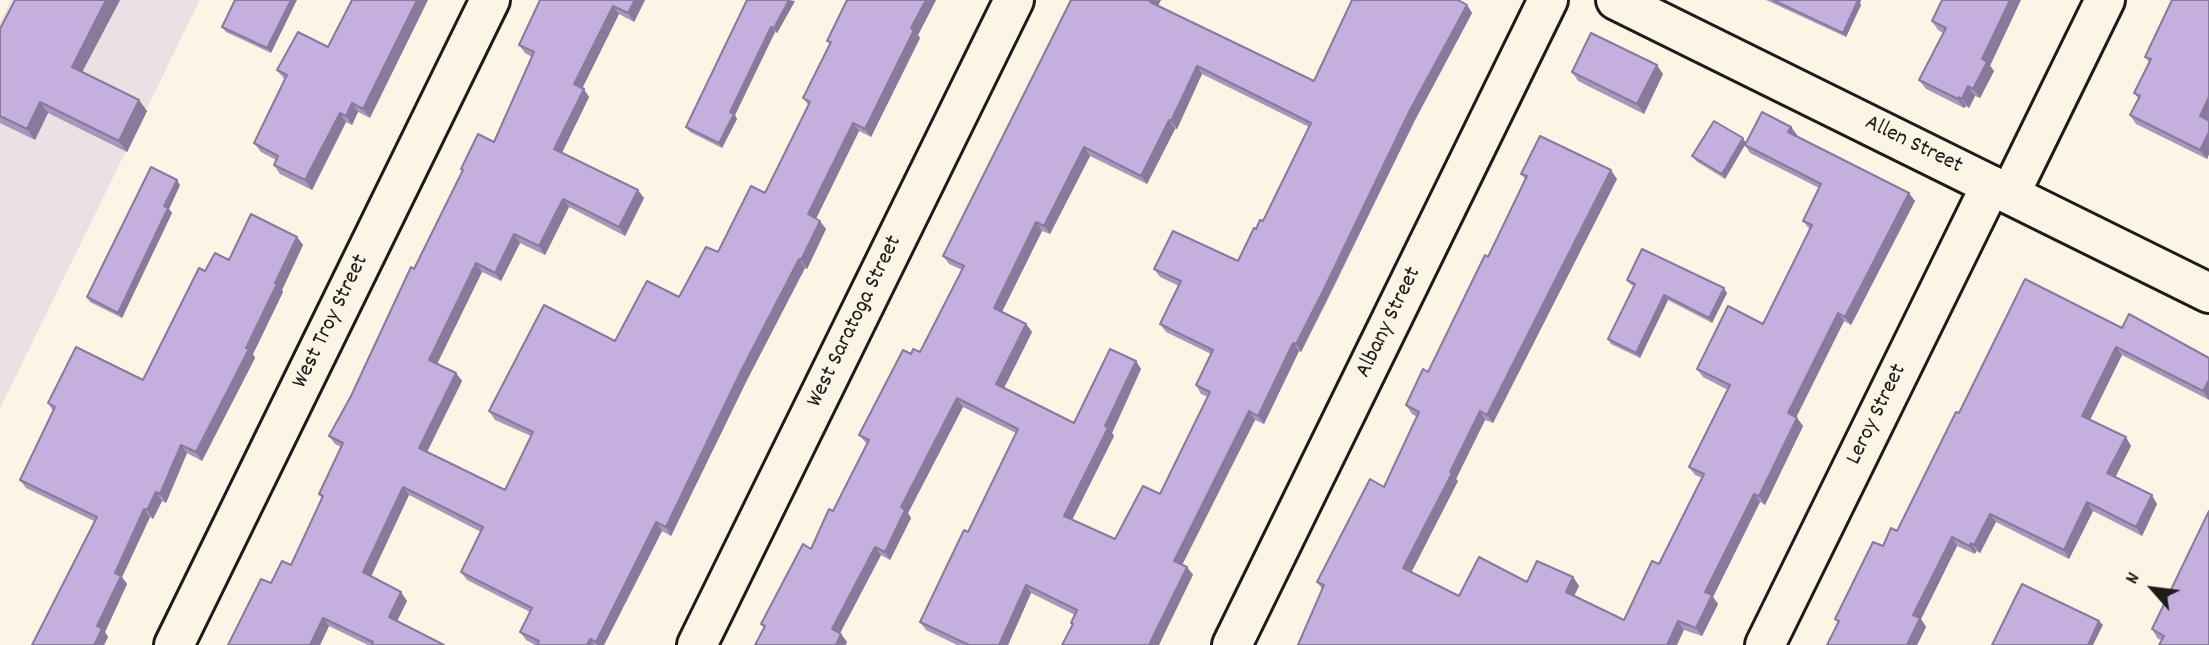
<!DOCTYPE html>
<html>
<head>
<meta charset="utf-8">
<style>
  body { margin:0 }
  #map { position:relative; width:2209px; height:645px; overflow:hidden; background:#fcf5e5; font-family:Dekko,sans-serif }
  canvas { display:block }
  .north { position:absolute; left:2118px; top:554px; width:70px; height:70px; -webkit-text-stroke:5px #fcf5e5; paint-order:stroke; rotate:298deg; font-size:19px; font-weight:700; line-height:28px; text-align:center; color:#1c1c1c }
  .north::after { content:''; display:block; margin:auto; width:24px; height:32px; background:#1c1c1c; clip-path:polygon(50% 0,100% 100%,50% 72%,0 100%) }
</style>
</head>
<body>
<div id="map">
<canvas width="2209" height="645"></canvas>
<div class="north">N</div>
</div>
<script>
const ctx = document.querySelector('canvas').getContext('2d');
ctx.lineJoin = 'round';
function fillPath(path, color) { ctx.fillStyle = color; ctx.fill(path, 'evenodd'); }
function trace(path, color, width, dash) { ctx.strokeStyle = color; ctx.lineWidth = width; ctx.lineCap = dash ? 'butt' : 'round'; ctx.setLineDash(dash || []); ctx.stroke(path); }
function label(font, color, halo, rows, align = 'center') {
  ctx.font = font + ' Dekko,sans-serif'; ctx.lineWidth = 7; ctx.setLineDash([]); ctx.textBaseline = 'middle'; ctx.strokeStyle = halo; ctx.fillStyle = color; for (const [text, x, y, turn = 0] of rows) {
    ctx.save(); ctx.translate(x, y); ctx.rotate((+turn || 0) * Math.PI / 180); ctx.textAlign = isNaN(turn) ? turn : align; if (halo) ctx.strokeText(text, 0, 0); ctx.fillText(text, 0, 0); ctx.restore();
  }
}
const built = new Path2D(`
  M11,0h189l-200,408v-386z`);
const minor = new Path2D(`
  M1616,0l593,293
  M2010,194l95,-194
  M174,645l316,-645
  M697,645l317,-645
  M1232,645l316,-645
  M1765,645l226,-460`);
const wall = new Path2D(`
  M120,0l-38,72 57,28 8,11 -20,41 -79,-39 -13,27 -35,-17v-94z
  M235,0l36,53 -45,-21 -4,-5z
  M540,0h105l-11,22 -15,-8 -37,74 7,9 -27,55 82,46 -19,38 -56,-29 -24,48 -25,-12 -19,38 -19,-9 -45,92 19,9 6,8 -35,71 78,38 26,-54 -36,-16 -6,-9 126,-70 64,-44 39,-45 47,-59 44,-87 -6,-8 27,-54 -3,-3 20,-41h89l-18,35 2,3 -49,99 -12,-6 -43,87 10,11 -19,40 -2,-1 -58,112 -76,156 -9,-5 -58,114h-69l-9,-5 -6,-8 10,-20 -63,-32 -6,-8 20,-40 -72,-37 -38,81 36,25 -10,20 47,24h-76l-39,-19 -9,19h-92l43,-62 20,-18 31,-66 -3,-5 22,-47 -6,-3 -6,-8 22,-40 112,-224 -2,-3 33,-27 38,-85 -7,-4 -6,-8z
  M1766,0h95l-1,3 1,2 -15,32z
  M1942,0l52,71 -14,27 -5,-2 -6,12 -3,-2 -2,2 -38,-19 -7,-9 24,-47 -5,-3 -6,-9z
  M2209,0v154l-2,5 -71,-35 -6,-9 8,-17 -4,-5 15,-31 -4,-5z
  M795,1l-18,32 -2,-1 -40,83 2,4 -15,29 -32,-16 -4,-5z
  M1158,5l156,76 153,-76 5,8 -57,107 -87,179 -27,53 -2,-1 -35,73 -9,-4 -73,145 5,2 6,8 -121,50 -1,-2 4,-8 -44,-22 -23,52h-51l-31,-15 -6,-8 48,-90 48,-99 -53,-26 -55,106 3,5 -21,42 -9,-5 -41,78 7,9 -83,-14 -3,-4 50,-75 22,-38 34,-67 -8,-9 52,-81 9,-2 42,-82 -13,-6 -6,-8zM1202,74l107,53 -46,94 -7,8 -18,32 -84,8 6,8 19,9 -19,38 6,8 45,22 -15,31 5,9 7,3 -48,97 -45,45 -43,-19 42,-84 -2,-3 29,-64 -5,-8 -62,62 -70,-35 28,-56 -6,-8 -24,-13 40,-80 8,3 40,-78 57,28 28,-55h2z
  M328,47l42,71 -12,-6 -6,13 -6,-3 -34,68 -32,-16 -6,-9 2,-5 -15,-8 -7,-9 31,-63 -8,-10z
  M1572,72l91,2 -19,40 -66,-33z
  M1791,127l6,8 -1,2 119,64 -64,124 -7,-4 -48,96 7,9 -38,79 -5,-3 -47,95 5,7 -16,32 -18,-6 -362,-41 -5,-7 67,-95 33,-70 -5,-3 -6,-9 22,-33 60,-115 37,-78 -4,-5 96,5 -124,244 -8,-3 -29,59 2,2 -47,91 48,24 68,-14 46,-5 6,9 -5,10 50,24 35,-56 43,-86 -7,-3 -6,-8 39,-77 -25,-13 -6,-8 66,-45 47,-94 -7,-9 16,-33 -69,-35 -5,-8 -20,34 -29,-18 -4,-5 54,-14z
  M180,185l-11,24 3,4 -50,105 -32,-16 -3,-5z
  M297,237l6,8 -21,45 1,2 -30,62 2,4 -53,103 -15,-8 -21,50 -4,-2 -9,18 -3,-2 -28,60 5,7 -22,48 3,5 -4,8 -10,-124 -68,-33 -6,-8 33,-69 -5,-8 95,-23 62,-109 24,-11z
  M1627,280l100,13 -15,30 -44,-23 -28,58 -29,-14 -3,-5 26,-53 -4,-2z
  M2122,328l87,30v42l-87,-45 -32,65 41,26 -16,31 42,27 -15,32 -49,-25 -24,48 -73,-37 -16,31 -4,-2 -1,3 -18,-8 -36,73 5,8 -9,18h-90l11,-22 -3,-4 48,-73 14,-15 62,-118z
  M2209,511l-47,129 -4,-1 -6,-10z`);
const shadedWall = new Path2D(`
  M106,0h14l-41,78 -7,-11z
  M291,0h6l-26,53 -4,-5z
  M417,0h11l-58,118 -7,-9z
  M635,0h10l-11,22 -6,-9z
  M789,0l6,1 -18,32 -3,-5z
  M926,0h10l-18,35 2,3 -49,99 -6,-8 46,-101z
  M1151,0h10l-5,10 -6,-8z
  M1856,0h5l-1,3 1,2 -15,32 -3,-4z
  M2010,0h11l-31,66 4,5 -14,27 -7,-9 9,-30z
  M1467,5l5,8 -57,107 -114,232 -5,-8 113,-232z
  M613,6l6,8 -39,79 -6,-9z
  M771,27l4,5 -40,83 2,4 -15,29 -3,-5 11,-31z
  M1657,65l6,9 -19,40 -7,-10z
  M1197,66l5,8 -25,55 -6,-8z
  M1968,86l7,10 -6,12 -7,-9z
  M584,89l5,8 -29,60 -6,-8z
  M1959,97l7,9 -2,2 -6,-9z
  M2209,97v23l-3,5 -6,-9z
  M139,100l8,11 -20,41 -8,-11z
  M40,102l8,11 -13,27 -8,-11z
  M352,103l6,9 -6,13 -6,-9z
  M340,113l6,9 -34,68 -7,-10z
  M1169,120l6,9 -28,55 -6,-8z
  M853,123l6,8 -45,92 -6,-9z
  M1791,127l6,8 -3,6 -6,-9z
  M2209,132v22l-2,5 -7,-9z
  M1743,138l3,5 -21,36 -3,-5z
  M1084,147l6,9 -40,78 -6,-8z
  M1611,170l6,9 -124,244 -6,-8z
  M177,180l3,5 -11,24 3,4 -50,105 -4,-5z
  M638,190l6,8 -19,38 -6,-9z
  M1909,193l6,8 -64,124 -6,-8z
  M563,199l6,8 -24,48 -6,-9z
  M820,221l6,8 -19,40 -6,-9z
  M1036,222l6,9 -42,85 -6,-8z
  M514,234l6,9 -19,38 -6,-8z
  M297,237l6,8 -21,45 1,2 -30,62 2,4 -53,103 -6,-9z
  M799,259l6,9 -58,112 -76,156 -5,-9 75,-156z
  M476,263l6,9 -47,96 -6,-8z
  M1724,288l3,5 -15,30 -3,-5z
  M1664,295l4,5 -28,58 -4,-5z
  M1838,313l6,8 -50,101 -6,-9z
  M1026,324l6,8 -30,60 -6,-8z
  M1293,343l6,8 -35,73 -6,-8z
  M2116,347l6,8 -34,69 -6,-8z
  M1136,361l5,8 -29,64 2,3 -44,88 -6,-8z
  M456,373l6,8 -37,75 -6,-8z
  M2209,380v20l-6,-9z
  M957,398l6,9 -55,106 3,5 -21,42 -5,-8 16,-45z
  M1249,411l6,9 -75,149 -6,-8z
  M1480,411l5,9 -29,59 2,2 -49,96 -6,-9z
  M1797,418l6,8 -38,79 -6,-9z
  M2126,437l5,9 -18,36 -6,-9z
  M181,445l6,8 -21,50 -6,-9z
  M403,487l6,8 -40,86 -6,-9z
  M156,492l6,9 -9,18 -6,-9z
  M1754,494l6,8 -47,95 5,7 -16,32 -6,-8 9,-36z
  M2152,495l5,9 -15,32 -6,-9z
  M2087,502l6,9 -24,48 -5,-9z
  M144,509l6,8 -28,60 5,7 -22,48 3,5 -4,8h-10l3,-19 18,-53z
  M1990,514l6,8 -16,31 -6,-8z
  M656,522l6,9 -58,114h-7l-1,-3z
  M1952,537l5,9 -36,73 5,8 -9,18h-10l6,-30z
  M1971,543l5,8 -1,3 -6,-8z
  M875,547l6,8 -43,82 -6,-8z
  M1187,567l6,8 -34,70h-10z
  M1573,577l6,9 -7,14 -6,-8z
  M1026,585l5,8 -23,52h-9z
  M401,592l6,9 -12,24 -6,-8z
  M323,618l6,8 -9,19h-10z
  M1678,621l6,9 -7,15h-10z
  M2099,621l4,4 -10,20h-5z
  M841,634l6,8 -1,3h-10z
  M590,639l4,6h-7z`);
const building = new Path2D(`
  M15,0h91l-34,67 67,33 -20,41 -79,-39 -13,27 -27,-13v-87z
  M235,0h56l-24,48 -45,-21z
  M352,0h65l-54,109 -11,-6 -6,13 -6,-3 -35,67 -31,-15 4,-9 -24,-13 33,-68 -10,-5 21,-38 30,15z
  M540,0h95l-7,13 -15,-7 -39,78 10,5 -30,60 84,41 -19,37 -56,-28 -24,47 -25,-12 -19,39 -19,-10 -47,97 27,13 -37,75 86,42 28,-58 -44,-21 55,-106 71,36 32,-60 32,16 27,-50 12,5 33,-66 14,7 45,-91 -7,-4 28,-56 -4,-1 20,-41h79l-15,28 3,2 -49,99 -12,-6 -45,91 12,7 -19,39 -2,-1 -58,112 -75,156 -10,-5 -60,120 -6,-3 -3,6h-50l2,-4 -19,-9 12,-24 -71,-36 22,-45 -80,-40 -40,85 38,20 -12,25 55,28h-72l1,-3 -50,-24 -13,27h-82l33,-66 10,4 11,-22 9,4 32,-69 -4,-2 24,-51 -14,-7 22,-40 60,-129 3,2 49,-99 -2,-1 17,-35 16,8 40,-90 -15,-7z
  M747,0h42l-15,28 -3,-1 -41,85 4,2 -15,29 -33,-16z
  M1071,0h80l-1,2 164,79 38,-81h106l9,5 -58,107 -86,179 -27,53 -3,-1 -35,73 -9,-5 -75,150 13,6 -38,78h-87l11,-21 -2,-1 6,-13 -51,-25 -27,60h-30l-49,-23 44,-92 4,2 50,-103 -61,-31 -56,109 4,3 -20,42 -10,-5 -43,82 9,5 -5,11h-81l10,-19 -4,-2 42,-80 8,5 18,-40 4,2 36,-71 -10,-5 44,-85 8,4 2,-5 7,3 44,-86 -21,-10zM1197,66l114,57 -48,98 -3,-1 -4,9 -2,-1 -16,33 -65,-30 -19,38 27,12 -21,43 53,26 -17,35 14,7 -50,102 -17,-8 -28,53 -51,-23 44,-88 -3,-2 31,-65 -26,-12 -36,74 -78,-39 30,-60 -32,-16 42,-86 8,4 40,-79 57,29 28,-56 2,1z
  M1773,0h85l-15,33z
  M1942,0h68l-28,59 5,3 -14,27 -5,-3 -6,13 -3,-2 -1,2 -39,-19 27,-52 -14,-7z
  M2172,0h37v97l-9,19 9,5v11l-9,18 -70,-35 10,-19 -6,-3 17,-34 -6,-2z
  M1591,33l66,32 -20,39 -65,-32z
  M1762,112l29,15 -3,5 121,61 -64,124 -7,-4 -50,100 9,5 -38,78 -5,-2 -49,98 7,3 -16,33 -18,-7 -11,24h-369l26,-60 -7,-3 53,-103 14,8 35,-75 -13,-7 17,-36 5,3 57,-117 3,2 39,-81 -6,-2 19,-38 71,34 -124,245 -7,-4 -30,61 2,1 -49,95 56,28 20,-39 48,25 10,-21 36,16 -7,15 58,28 28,-59 7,3 45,-90 -15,-7 41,-82 -33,-16 31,-63 35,18 49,-99 -9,-4 18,-37 -76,-39z
  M1714,121l29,17 -21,36 -30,-18z
  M151,167l26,13 -13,26 4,2 -50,105 -31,-16z
  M251,214l46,23 -22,46 2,1 -31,64 3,1 -53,103 -15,-7 -21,49 -4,-2 -9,18 -3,-1 -29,64 6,3 -24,50 5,3 -8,16h-62l65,-128 -77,-37 35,-73 -7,-4 28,-56 67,33 56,-112 6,3 10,-18 14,7z
  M1642,249l82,39 -15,30 -45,-23 -28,58 -28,-14 27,-55 -8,-4z
  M2025,279l97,49 7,-14 80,44v22l-6,11 -87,-44 -34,69 44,21 -19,36 45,22 -16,32 -49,-25 -23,48 -74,-36 -16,31 -3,-2 -2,3 -17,-9 -39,78 7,3 -13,27h-80l12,-24 -4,-2 38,-77 10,4 8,-18 6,3 59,-119 3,1z
  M2209,511v134h-50l5,-9 -12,-7z
  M2022,584l77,37 -11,24h-96z`);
const streetNames = [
  ["Allen Street",1913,146,26],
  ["West Troy Street",332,322,-64],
  ["West Saratoga Street",856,322,-64],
  ["Albany Street",1390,323,-64],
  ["Leroy Street",1878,415,-64]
];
fillPath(built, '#ebe0e3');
trace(minor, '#1c1c1c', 44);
trace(minor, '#fcf5e5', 38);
fillPath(wall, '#a996bf');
fillPath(shadedWall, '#897a9b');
fillPath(building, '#c4afde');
trace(building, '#897a9b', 2);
label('23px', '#1c1c1c', '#fcf5e5', streetNames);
</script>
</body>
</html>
